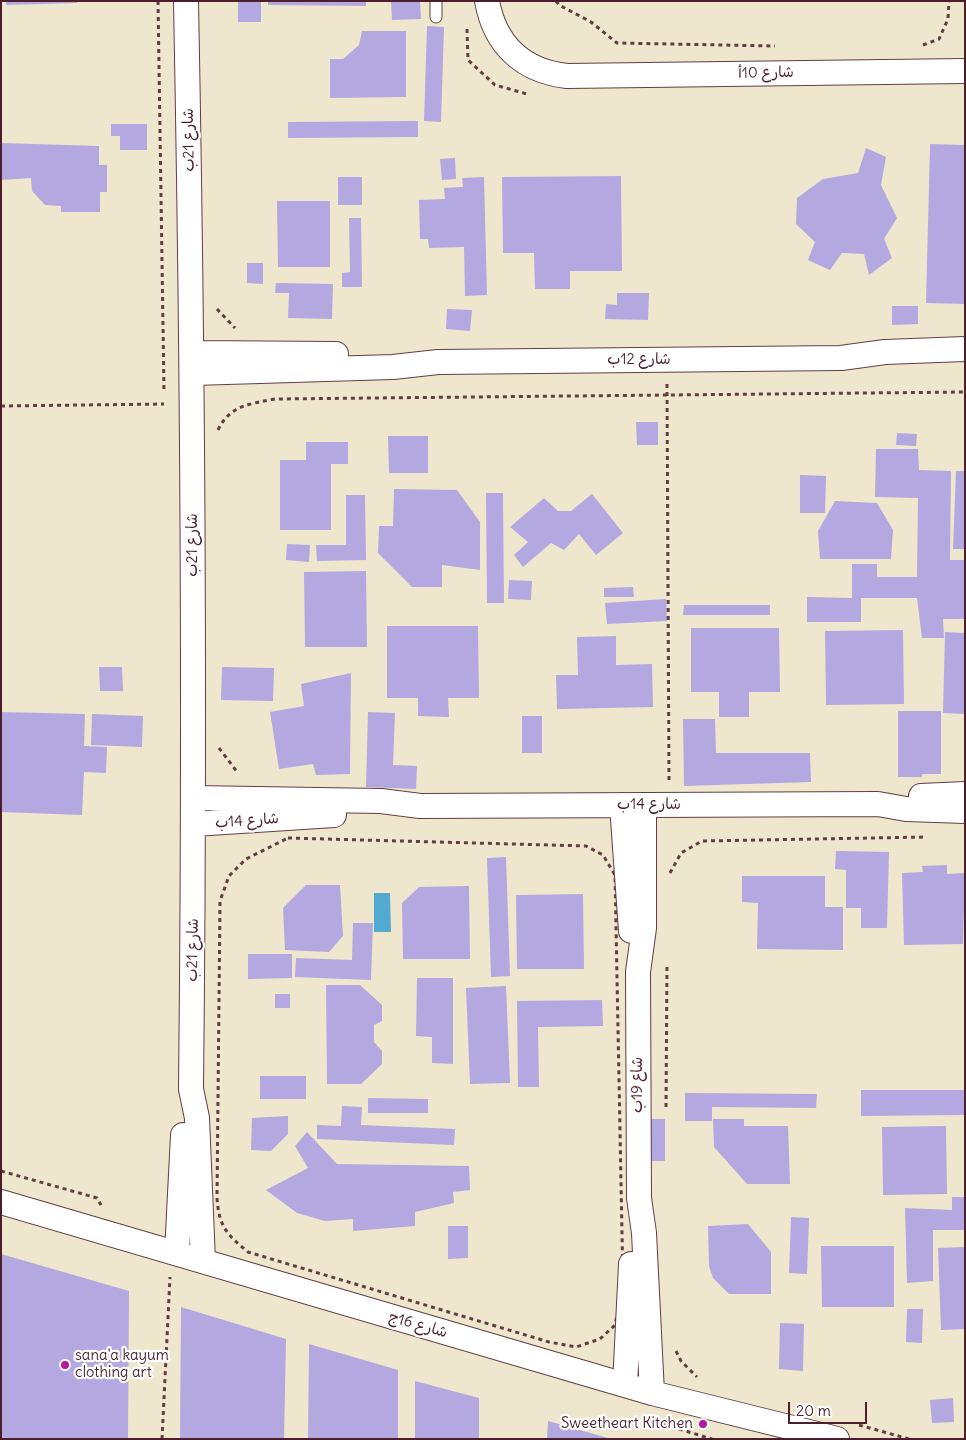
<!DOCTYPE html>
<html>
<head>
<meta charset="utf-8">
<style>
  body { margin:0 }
  #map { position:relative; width:966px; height:1440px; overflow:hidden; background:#efe7cd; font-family:Delius,sans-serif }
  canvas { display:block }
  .frame { position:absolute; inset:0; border:2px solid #4a1f2b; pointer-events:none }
  .scale { position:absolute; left:788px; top:1402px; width:79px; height:22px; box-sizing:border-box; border:2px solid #4a1f2b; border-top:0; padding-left:6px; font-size:15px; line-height:18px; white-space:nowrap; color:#4a1f2b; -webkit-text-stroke:4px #fff; paint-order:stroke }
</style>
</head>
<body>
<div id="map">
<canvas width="966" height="1440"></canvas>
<div class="frame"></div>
<div class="scale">20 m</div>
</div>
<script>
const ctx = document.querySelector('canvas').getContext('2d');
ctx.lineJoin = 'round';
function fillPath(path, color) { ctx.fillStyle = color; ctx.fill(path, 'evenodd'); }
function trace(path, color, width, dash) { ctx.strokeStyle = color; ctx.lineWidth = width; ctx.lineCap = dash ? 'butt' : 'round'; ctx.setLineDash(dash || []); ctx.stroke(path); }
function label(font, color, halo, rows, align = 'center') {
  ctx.font = font + ' Delius,"Playpen Sans Arabic",sans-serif'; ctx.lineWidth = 4.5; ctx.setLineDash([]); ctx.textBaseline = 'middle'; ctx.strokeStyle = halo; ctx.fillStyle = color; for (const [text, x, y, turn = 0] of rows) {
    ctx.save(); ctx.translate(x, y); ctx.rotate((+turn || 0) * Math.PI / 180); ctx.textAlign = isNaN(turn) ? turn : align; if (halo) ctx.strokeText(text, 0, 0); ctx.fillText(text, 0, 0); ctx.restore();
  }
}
const water = new Path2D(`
  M374,893h16l1,39h-17z`);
const building = new Path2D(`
  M6,1h71v2l-71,2z
  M238,1h23v21h-23z
  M268,1h98v5l-98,-1z
  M391,1h29l1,18 -29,1z
  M427,26l17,1 -3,95 -17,-1z
  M362,31h44v66l-76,1v-39h13l16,-14z
  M418,121v16l-130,1v-16z
  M111,124h36v26h-27v-14h-9z
  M1,143l98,3v19h8v27h-7v20h-39v-6l-16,-1 -13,-14 -1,-13 -30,2z
  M930,144l35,1v159l-39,-1z
  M866,148l20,9 -5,28 16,33 -13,21 8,19 -23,17 -5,-21 -22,-1 -12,17 -22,-10 7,-18 -19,-18 1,-26 26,-19 35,-6z
  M455,158l1,21 -14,1 -2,-21z
  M621,176l1,95h-52v18h-35l-1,-36h-31l-1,-76z
  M338,177h24v28h-24z
  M484,177l3,118 -22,1 -1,-49 -35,1 -1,-9h-8l-1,-39 26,-1 -1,-11 19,-1 -1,-9z
  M277,201h53v66h-52z
  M349,218h12l1,69h-20v-14l8,-1z
  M247,263h16v21l-16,-1z
  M276,283l57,1 -1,35 -44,-1 1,-25h-14z
  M617,293h32l-1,27 -43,-1 1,-15 11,1z
  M892,306h26v18l-26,1z
  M447,309l25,1 -2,21 -24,-2z
  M636,422h22v23h-21z
  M897,433l20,1 -1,12 -20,-1z
  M388,436h40v37h-39z
  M306,442h42v22h-17v66h-51v-70h26z
  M876,449h42l1,21 32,1 -1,89h15v59h-22l1,19h-22l-5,-40h-56v24h-54v-25l45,1v-34h25v13h40l1,-79 -43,-1z
  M956,471h9v78h-12z
  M800,475l26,1 -1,37h-25z
  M394,489l63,1 23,32v48l-38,-5v22h-30l-34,-34 1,-27h14z
  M486,493h17l1,110h-17z
  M592,494l31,39 -27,22 -17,-21 -15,16 -13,-7 -28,24 -9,-12 14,-13 -18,-15 34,-29 14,13h13z
  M346,495h19l1,65 -49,1 -1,-16h30z
  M835,501l42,2 16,27 -2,29h-71l-2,-28z
  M287,544l23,1 -1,17 -23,-2z
  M366,571l1,76h-62l-1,-75z
  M509,580l23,1 -1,19 -23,-1z
  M633,587l1,10h-30v-9z
  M666,599l1,22 -60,3 -2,-21z
  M684,605h86v10h-87z
  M387,626h91l1,72h-31l1,19 -31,-1v-18h-31z
  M691,628h88l1,64h-31v25h-30v-25h-28z
  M903,630l1,74 -78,1 -1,-74z
  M945,632l20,1v81l-22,-1z
  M616,636v29l36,-1 1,43 -96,2 -1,-34h22l-1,-38z
  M99,667h23l1,24h-23z
  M222,667l52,1 -1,33 -52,-1z
  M351,673l-1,101 -34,1 -3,-11 -34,5 -9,-57 34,-6 -3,-22z
  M898,711h43v63h-19v3h-24z
  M1,712l84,2 -1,32 23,1 -1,26 -22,-1 -2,43 -81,-3z
  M368,712l27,1 -2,52 24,1 -1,23 -50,-2z
  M92,714l51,2 -1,31 -51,-2z
  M522,716h20v37h-20z
  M683,719h32l1,34h94l1,29 -127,4z
  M836,851l53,1 -2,76h-26v-20h-15v-38l-11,-1z
  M506,857l4,119 -19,1 -4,-119z
  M947,865v9l18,-1 -2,71 -59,1 -2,-72 21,-1 -1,-6z
  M742,876h83v31h18v43l-86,-1 1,-46 -16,-1z
  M306,885h34l3,51 -14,16 -44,-2 -2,-42z
  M469,886l1,73h-67l-1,-56 17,-16z
  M583,894l1,75h-67l-1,-74z
  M353,923h20l-2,57 -76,-3 1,-19 56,2z
  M248,954h44v24l-44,1z
  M417,978h36v86l-21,-1v-26l-16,-1z
  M326,985h34l22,20v16l-8,4v17l8,9v13l-21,20h-34z
  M506,986l4,97 -40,1 -4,-96z
  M275,994h15v14h-15z
  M602,1000l1,26 -65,1 1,60h-21l-1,-86z
  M260,1076h46v23h-46z
  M861,1090h104v25l-104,1z
  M685,1093l132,1 -1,14 -104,-1v14h-27z
  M368,1098l60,1v14h-60z
  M342,1106l20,1 -1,18 94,4 -1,16 -137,-6v-14l24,1z
  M288,1116v18l-17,17 -20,-1 1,-32z
  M649,1119h16v42h-16z
  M713,1119h31v7h44l2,58h-43l-33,-37z
  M946,1126l1,68 -64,1 -1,-68z
  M307,1132l30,32 132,2 1,24 -17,2 1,11 -39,9v14l-62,5v-12l-28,2 -28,-8 -31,-23 42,-22 -13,-22z
  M952,1197h13v33h-32v51l-26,2 -2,-75 47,2z
  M791,1217l18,1 -2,56 -18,-1z
  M748,1224l23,28v42h-42l-16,-16 -4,-12 -1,-40z
  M448,1226h20v32l-20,1z
  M821,1246h73v61h-72z
  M965,1247v82l-24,1 -3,-82z
  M1,1254l128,37 -1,148h-127z
  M181,1307l105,32 -2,100h-104z
  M907,1309h16l-1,34 -16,-1z
  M780,1323l24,1 -1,47 -24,-2z
  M309,1344l89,26v69h-90z
  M415,1381l64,17v41h-64z
  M953,1398l1,24 -22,1 -2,-23z
  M548,1421l60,17v1h-61z`);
const path = new Path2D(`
  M158,1l6,390
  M556,1l3,4 32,17 26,21 158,3
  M467,29l1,31 27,25 32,9
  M923,45l16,-6 9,-20 1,-18
  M217,309l18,19
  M667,384l2,397
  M1,406l163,-2
  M218,430c12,-25 32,-26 57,-31l690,-7
  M219,748l19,25
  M288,838l298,8 17,9 12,20 8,410 -8,40 -15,14 -24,8 -27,-5 -301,-90c-22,-18 -29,-26 -31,-54l3,-297 9,-25 17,-17z
  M670,873l11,-20 21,-12 225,-4
  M666,1107l1,-144
  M1,1171l96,27 4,7
  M676,1351l5,10 16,16
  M656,1422l56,17
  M859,1425l50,14
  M162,1439l8,-162`);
const lane = new Path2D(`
  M436,1v16`);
const street = new Path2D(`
  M186,1c7,363 9,725 5,1088l6,29 6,143
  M487,1c8,44 36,70 80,75l398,-5
  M193,353l143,1
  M193,373l200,-6 45,-5 403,-4 44,-6 80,-3
  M921,796l44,-2
  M194,798l187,3 39,5 458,-2 28,5 59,2
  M622,805l9,126
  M644,805v123l-6,44 1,226 5,35 8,160
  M194,824l140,-9
  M1,1202l651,191 185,46
  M177,1253l6,-118
  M625,1385l6,-121`);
const markers = [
  [65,1365,5,"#b5179e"],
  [703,1424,5,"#b5179e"]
];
const streetNames = [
  ["شارع 10أ",766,73,-1],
  ["شارع 21ب",189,140,-91],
  ["شارع 12ب",639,360],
  ["شارع 21ب",193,545,-90],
  ["شارع 14ب",649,805],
  ["شارع 14ب",247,821,-4],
  ["شارع 21ب",193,950,-89],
  ["شاع 19ب",638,1085,-90],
  ["شارع 16ج",418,1325,16]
];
const poiNames = [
  ["sana'a kayum",75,1356],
  ["clothing art",75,1373],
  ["Sweetheart Kitchen",693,1424,"right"]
];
fillPath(water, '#53aad0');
fillPath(building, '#b3a8e0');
trace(lane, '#633d43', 13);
trace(street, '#633d43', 26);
trace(path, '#633d43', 3, [4, 4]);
trace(lane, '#fff', 11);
trace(street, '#fff', 24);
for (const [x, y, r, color] of markers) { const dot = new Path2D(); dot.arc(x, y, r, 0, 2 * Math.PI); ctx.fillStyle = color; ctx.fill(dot); trace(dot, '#fff', 2); }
label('15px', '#4a1f2b', '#fff', streetNames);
label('15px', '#4a1f2b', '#fff', poiNames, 'left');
</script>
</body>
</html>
